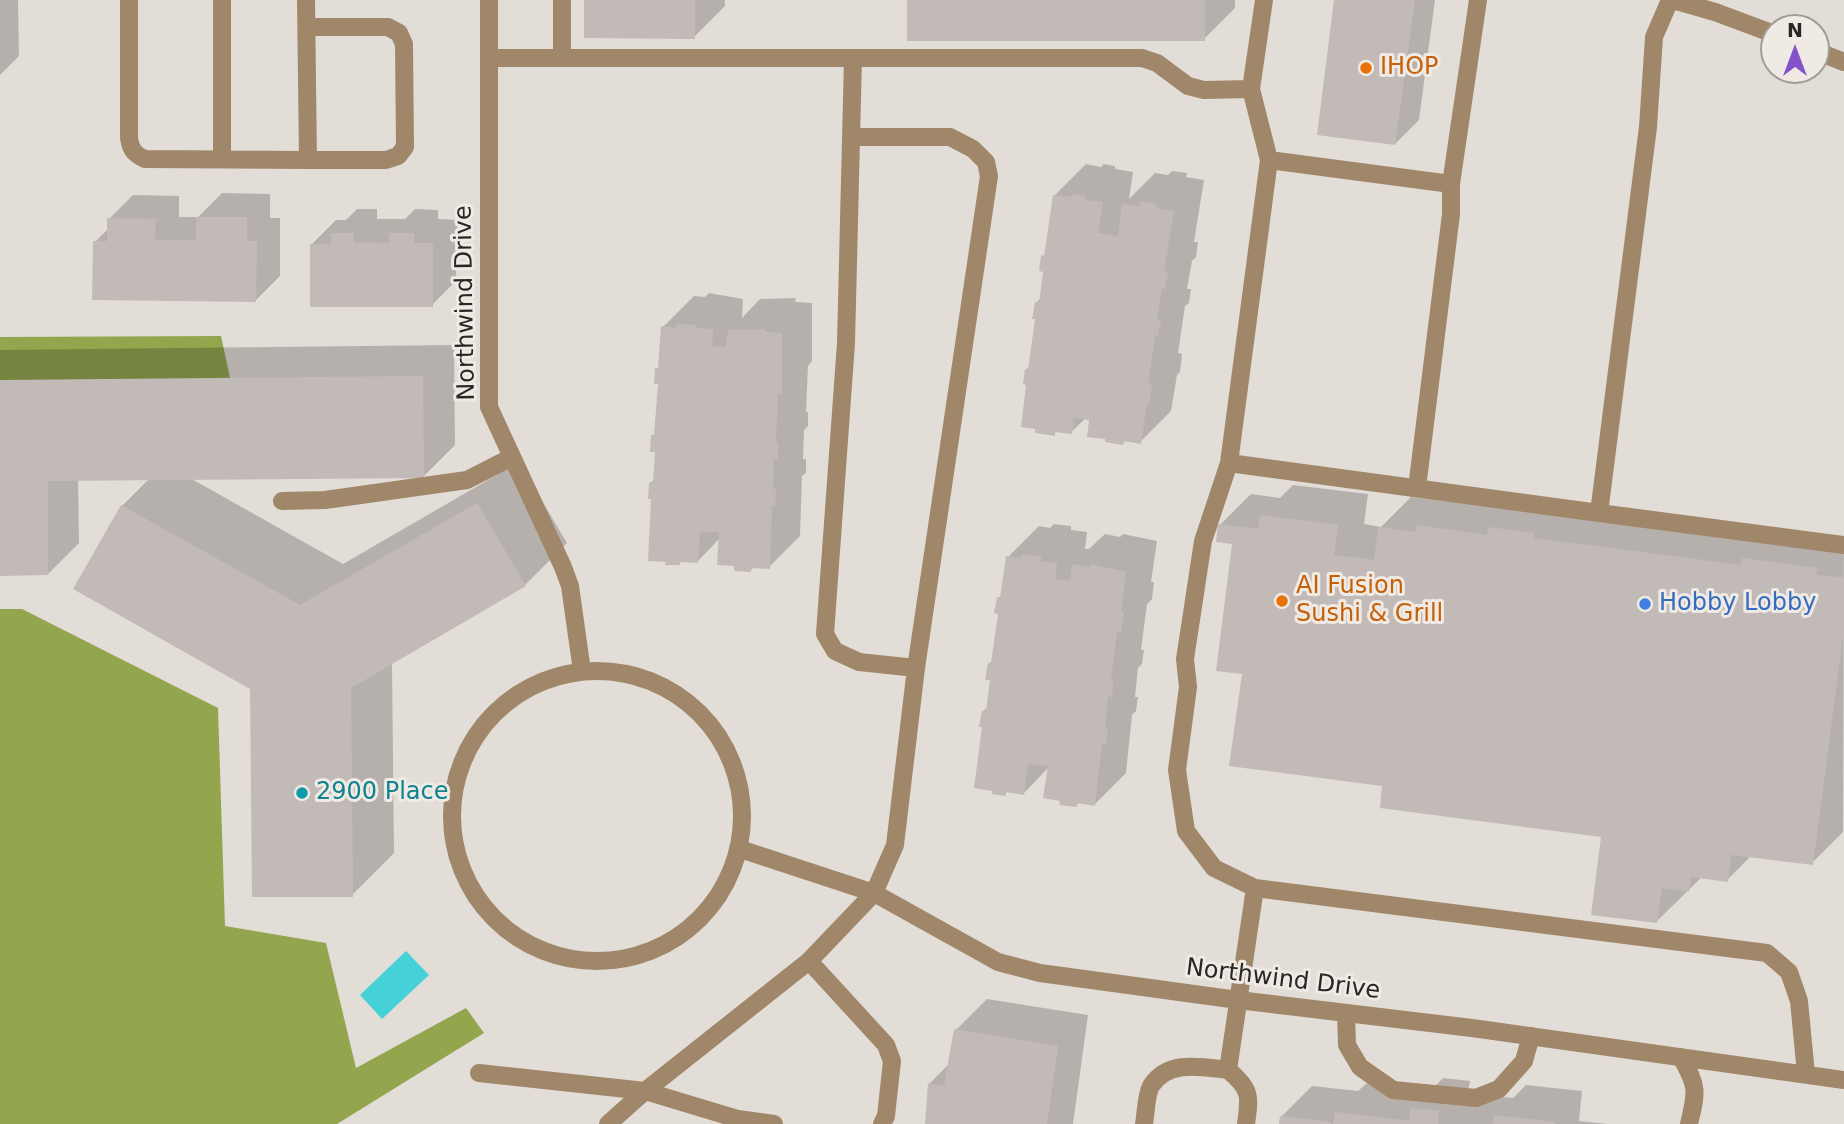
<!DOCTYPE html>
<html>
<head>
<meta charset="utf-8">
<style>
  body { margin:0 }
  #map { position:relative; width:1844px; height:1124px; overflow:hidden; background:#e3ddd8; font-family:"DejaVu Sans",sans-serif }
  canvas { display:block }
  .north { position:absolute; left:1760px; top:14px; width:70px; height:70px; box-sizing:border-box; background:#f0eae5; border:2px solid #a09c98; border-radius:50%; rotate:0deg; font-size:19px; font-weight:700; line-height:28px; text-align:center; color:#292725 }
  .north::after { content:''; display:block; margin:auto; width:24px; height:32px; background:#8552cb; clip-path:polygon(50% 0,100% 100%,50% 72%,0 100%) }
</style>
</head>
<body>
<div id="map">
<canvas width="1844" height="1124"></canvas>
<div class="north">N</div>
</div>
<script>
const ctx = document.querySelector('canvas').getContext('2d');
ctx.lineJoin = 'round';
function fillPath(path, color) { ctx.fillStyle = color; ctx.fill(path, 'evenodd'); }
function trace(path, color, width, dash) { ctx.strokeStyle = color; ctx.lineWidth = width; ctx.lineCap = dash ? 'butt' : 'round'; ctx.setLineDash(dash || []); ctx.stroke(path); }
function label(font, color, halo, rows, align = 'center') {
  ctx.font = font + ' "DejaVu Sans",sans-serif'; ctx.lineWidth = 6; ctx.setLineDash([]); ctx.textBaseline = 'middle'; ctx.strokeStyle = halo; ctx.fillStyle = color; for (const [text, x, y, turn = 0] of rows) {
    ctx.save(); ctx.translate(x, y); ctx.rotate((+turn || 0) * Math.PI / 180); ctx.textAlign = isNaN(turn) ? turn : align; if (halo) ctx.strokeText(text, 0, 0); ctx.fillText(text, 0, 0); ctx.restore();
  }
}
const forest = new Path2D(`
  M221,336l14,65 -235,5v-69z
  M0,609h22l196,99 7,218 101,17 30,125 110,-60 18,25 -147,91h-337z`);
const water = new Path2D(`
  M406,951l23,24 -47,44 -22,-24z`);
const shadow = new Path2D(`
  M0,0h18l1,56 -19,19z
  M586,0h139v6l-31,31z
  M908,0h327v8l-31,31z
  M1336,0h99l-16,120 -24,24z
  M1086,164l15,3 3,-3 11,2v3l18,3 -4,27 26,-26 13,2 4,-4 15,2 -1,4 18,3 -10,62h4l-2,15 -4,4 -5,28h4l-2,14 -4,3 -7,47 4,1 -2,18 -3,3 -6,36 -31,31 -14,-2 -3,3 -32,-25h-5l-15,14 -13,-2 -4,4 -26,-51 -2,-13 5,-5 6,-47 -1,-15 5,-5 4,-28 -2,-14 4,-4 8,-57z
  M222,193l48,1v24h10v58l-24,24 -161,-58 14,-14v-9l24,-24 46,1v21h19z
  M357,209h20v10h28l10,-10 23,1v9l19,1 -1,61 -24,24 -120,-61 24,-24h10z
  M709,293l34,6 -1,19 18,-19 36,-1 -1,4 17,1v58l-4,5 -2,46h2v14l-4,4 -1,29h3v14l-4,3 -2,60 -31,31 -15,-1 -3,4 -31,-32 -22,23 -16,-1 -3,4 -26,-66 -3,-15 5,-4 2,-29 -4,-15 3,-3 7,-105 31,-31 11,1z
  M454,345l1,100 -31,31 -234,2 153,86 176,-102 48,81 -42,42 -133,77 2,191 -42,42 -100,-207 -130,-182 28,-28 -72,1 1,64 -31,31h-48v-224z
  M1293,485l75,9 -4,30 17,3 30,-30 33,4 6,-6 394,42 -1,295 -31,31 -61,-7 -24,24 -25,-3 -45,44 -54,-86 -219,-50 -140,-112 -10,-131 -14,-17 31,-31 29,4z
  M1054,524l17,2v4l16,2 -2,17h4l16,-15 15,3 3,-3 34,7 -6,41h3l-2,17 -5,5 -6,46h3l-2,14 -4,4 -3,29h3l-2,14 -4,4 -6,58 -31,31 -15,-2 -4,3 -27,-38 -25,26 -16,-2 -3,3 -21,-68 -1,-15 5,-4 4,-28 -3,-15 4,-4 7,-48 -2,-14 5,-4 5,-37 31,-31 11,2z
  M987,999l101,16 -15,109h-146l3,-41 20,-20 6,-33z
  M1443,1078l27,3 -2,12 45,5 13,-13 56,6 -3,30 29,3h-328l1,-7 31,-31 46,5 10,-9 64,7z`);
const building = new Path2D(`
  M584,0h111v39l-111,-1z
  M907,0h298v41h-298z
  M1334,0h81l-20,145 -78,-10z
  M1072,194l13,2v4l18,2 -5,31 20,3 4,-33 17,3 1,-5 17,3 -1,4 18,3 -10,61 4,1 -3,16h-3l-5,30 4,1 -3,16h-3l-7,48h4l-3,21 -2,-1 -6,40 -17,-3 -1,4 -18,-3v-3l-18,-2 2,-17 -15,-2 -2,16 -17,-2v4l-20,-3v-4l-14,-2 5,-42 -3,-1 2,-15 3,1 7,-51h-3l3,-17 4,1 4,-31 -4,-1 2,-16 3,1 9,-61 18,2z
  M196,217h51v24h10l-1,61 -164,-2 1,-59h14v-23l49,1 -1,21h41z
  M331,233h23v9l35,1v-10h25v10h19v64h-123v-63h21z
  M676,324l20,1v3l17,1 -1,17 14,1 2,-17 37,-1v3l17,1v61l-4,-1 -2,49h2v17h-4l-1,30h3l-1,17h-3l-2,63 -19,-1v4l-17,-1v-5l-17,-1 2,-33h-19l-2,31 -18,-1v3h-15l1,-3 -18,-1 3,-62h-3l1,-16h4l2,-31h-5l1,-17h3l4,-51h-4l1,-16h3l3,-42 15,2z
  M423,376l1,102 -376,3v94l-48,1v-196z
  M477,503l49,83 -175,102 2,209h-101l-2,-208 -177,-100 48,-84 179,100z
  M1260,515l78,10 -4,30 40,5 4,-33 38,5 1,-7 70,10 1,-8 46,6v5l207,27 1,-7 75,10 -1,7 28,3v50l-31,237 -82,-10 -3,27 -37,-5 -2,15 -27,-4 -5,35 -66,-8 10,-78 -221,-29 2,-22 -153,-20 13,-92 -26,-3 16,-127 -16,-2 2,-18 40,5z
  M1021,554l20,3v4l16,2 -2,16 15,2 2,-17 19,3v-3l35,8 -5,40h3l-3,20h-4l-6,48h2l-1,17 -4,-1 -3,31h3l-2,17 -4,-1 -7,63 -18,-3v4l-18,-2 1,-4 -17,-3 5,-32 -20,-2 -4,31 -18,-3v4l-14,-2v-3l-18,-3 8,-61h-3l3,-16h4l4,-31h-5l3,-17h3l7,-49 -4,-1 3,-16 3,1 6,-42 15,2z
  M954,1029l104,17 -11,78h-122l3,-41 16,3z
  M1411,1108l28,3 -1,13h-105l2,-12 74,9z
  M1494,1115l61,7v2h-62z
  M1280,1116l51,6v2h-52z`);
const minor = new Path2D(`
  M129,0v138c2,12 5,16 16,21l163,1 -2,-160
  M489,0v407l74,160 7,19 12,85
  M1670,0l-16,37 -6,90 -49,386 245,32
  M1673,0l42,12 59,22
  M307,27h81l11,6 5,11 1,103 -7,9 -12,4h-78
  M1816,51l28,11
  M489,58h73v-58
  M562,58h580l15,5 31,23 16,4 47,-1
  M851,137h99l23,12 13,13 3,14 -73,492
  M222,159v-159
  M1269,160l182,24 27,-184
  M1229,463l370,50
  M1417,488l34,-274v-30
  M282,501l43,-1 142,-20 45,-23
  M452 816a145 145 0 1 1 290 0a145 145 0 1 1-290 0Z
  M740,849l134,44 124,69 42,11 198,27 234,28 372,52
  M1255,888l512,65 22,19 10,29 7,73
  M809,961l77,84 6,16 -6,55 -4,8
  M1346,1013l1,32 13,22 33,23 83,8 23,-9 25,-28 7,-25
  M1681,1057c17,30 16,34 8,67
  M479,1073l166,18 93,28 36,5
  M608,1124l37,-33 164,-130 65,-68 21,-48 21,-177 -57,-6 -24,-11 -10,-17 21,-291 7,-285
  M1144,1124c2,-11 2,-29 7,-38 17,-27 51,-19 77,-16
  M1246,1124c4,-28 5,-35 -18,-54l27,-182 -41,-20 -28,-37 -9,-61 11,-83 -3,-28 18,-118 26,-78 40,-303 -18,-71 13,-89`);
const markers = [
  [1366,68,7,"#e8710a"],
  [1282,601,7,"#e8710a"],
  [1645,604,7,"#3f7fe0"],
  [302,793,7,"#0f9aa8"]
];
const foodNames = [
  ["IHOP",1380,68],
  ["AI Fusion",1296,587],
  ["Sushi & Grill",1296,615]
];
const streetNames = [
  ["Northwind Drive",466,303,-91],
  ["Northwind Drive",1283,980,7]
];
const shopNames = [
  ["Hobby Lobby",1659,604]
];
const cultureNames = [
  ["2900 Place",316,793]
];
fillPath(forest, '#93a64e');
fillPath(water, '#46d1d8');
fillPath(shadow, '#0003');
fillPath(building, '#c1bab6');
trace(minor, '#a08769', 18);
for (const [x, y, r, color] of markers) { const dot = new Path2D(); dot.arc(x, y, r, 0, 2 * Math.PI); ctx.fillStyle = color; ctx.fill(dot); trace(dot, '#f0eae5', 2.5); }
label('24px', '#c56008', '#f0eae5', foodNames, 'left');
label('24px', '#292725', '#f0eae5', streetNames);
label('24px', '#366cbe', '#f0eae5', shopNames, 'left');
label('24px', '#0d838f', '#f0eae5', cultureNames, 'left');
</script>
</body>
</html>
